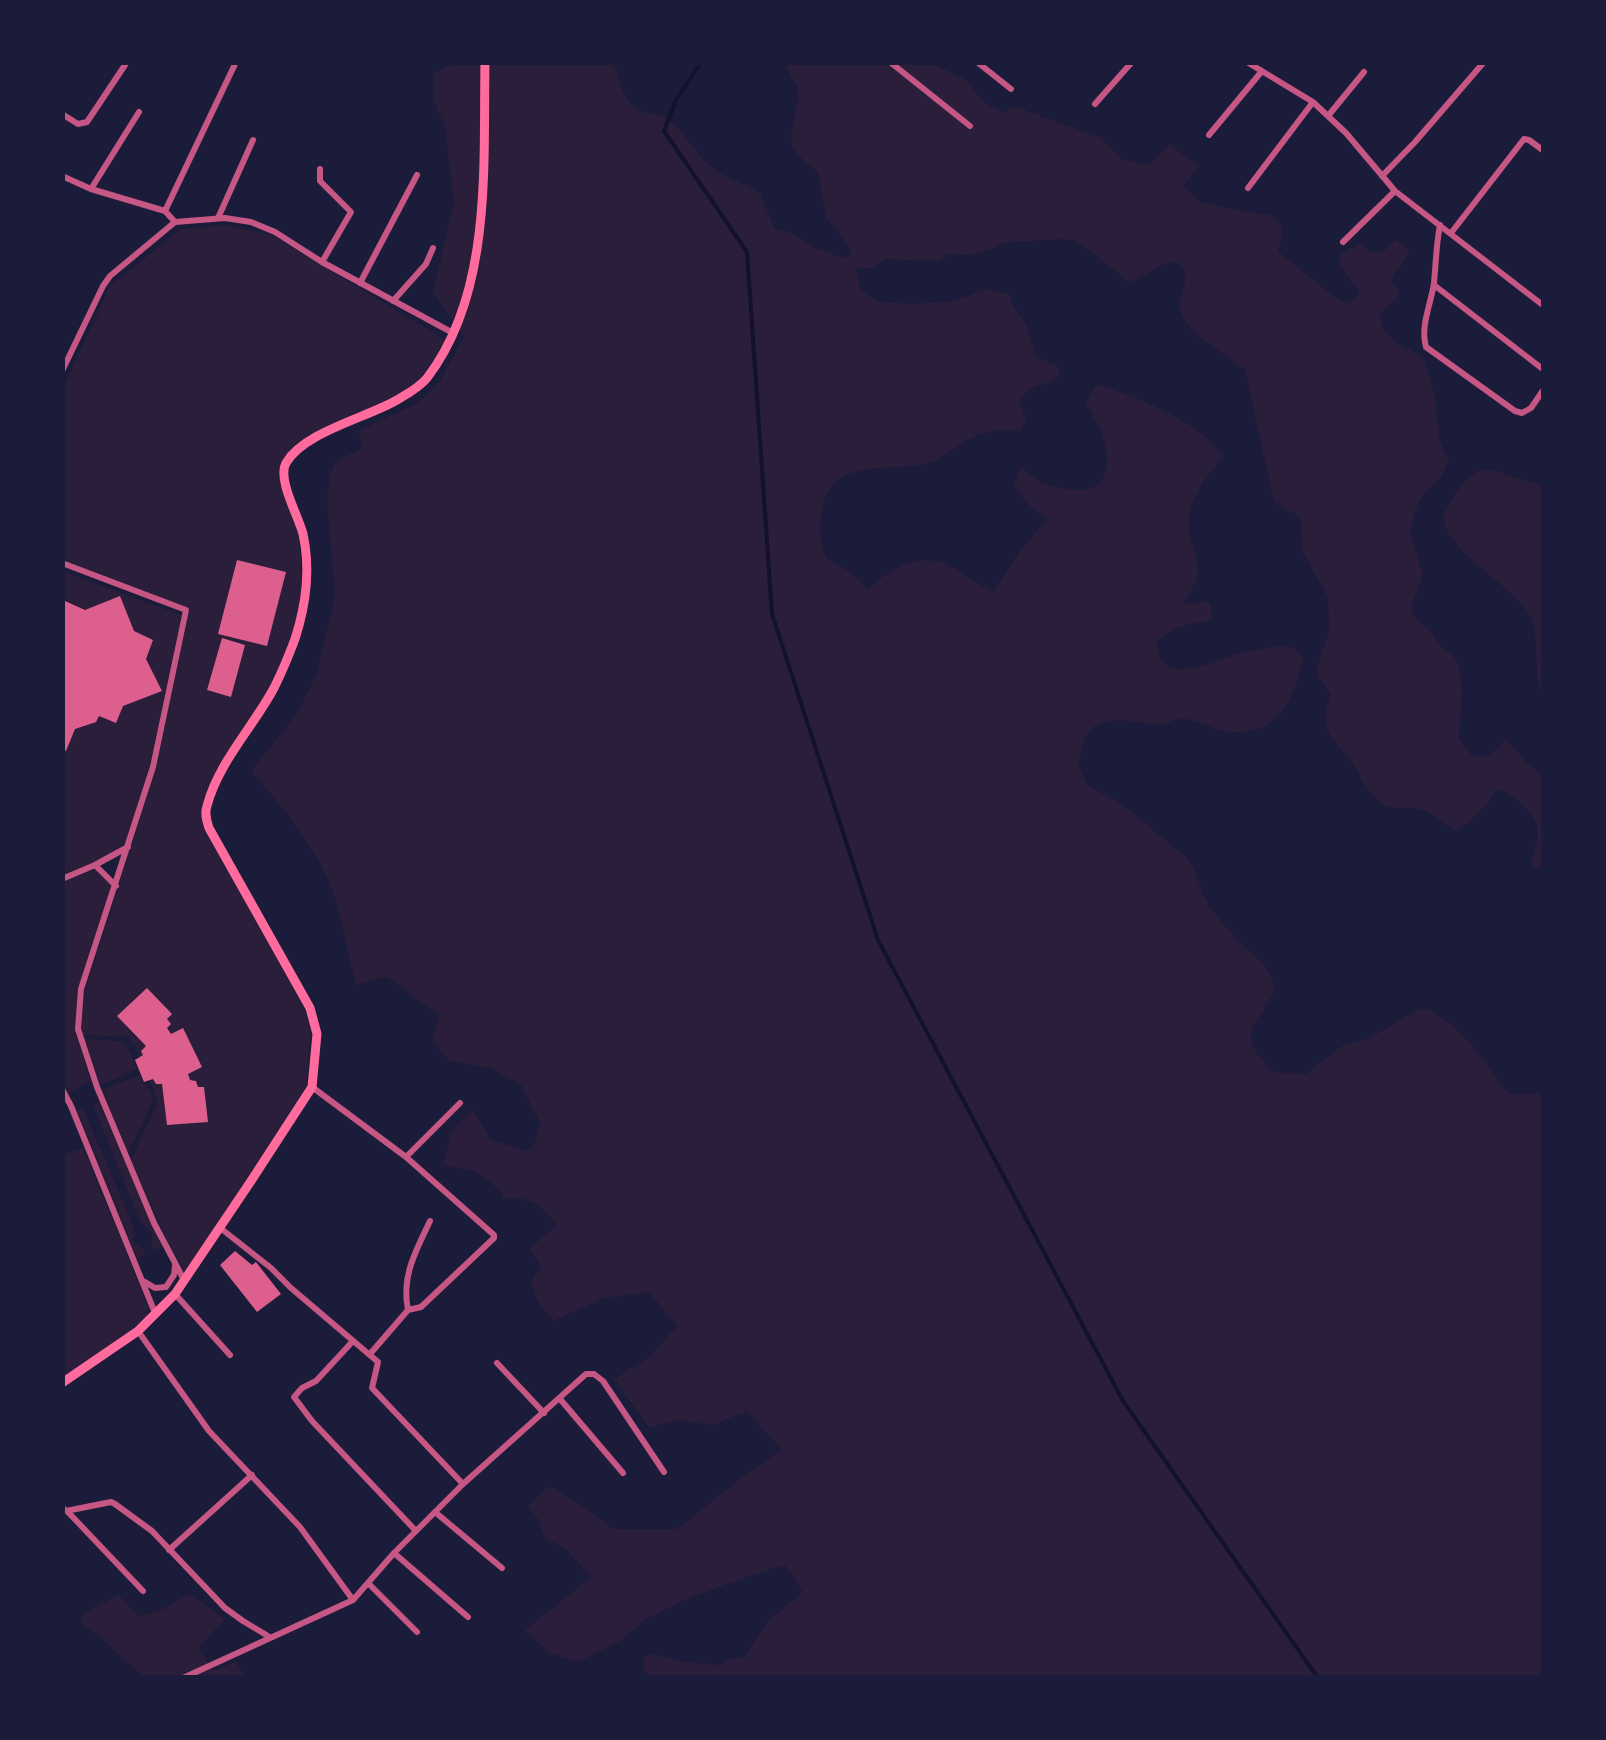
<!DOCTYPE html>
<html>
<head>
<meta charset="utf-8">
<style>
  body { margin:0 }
  #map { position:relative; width:1606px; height:1740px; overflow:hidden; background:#1b1b3a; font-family:"Source Sans 3",sans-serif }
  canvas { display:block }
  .frame { position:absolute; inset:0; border:65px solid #1b1b3a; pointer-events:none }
</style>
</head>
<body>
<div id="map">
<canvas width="1606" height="1740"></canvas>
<div class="frame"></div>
</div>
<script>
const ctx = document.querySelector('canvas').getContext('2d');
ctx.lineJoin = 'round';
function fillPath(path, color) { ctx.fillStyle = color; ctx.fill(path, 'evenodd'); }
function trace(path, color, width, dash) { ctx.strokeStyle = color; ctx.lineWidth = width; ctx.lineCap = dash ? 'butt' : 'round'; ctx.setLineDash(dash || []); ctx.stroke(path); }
const green = new Path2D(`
  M454,63h159c7,13 8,31 18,42 13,13 27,5 42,18 15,13 24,34 41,46 13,10 29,13 42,22l4,3 15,35 16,4 28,17 30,9 2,-10 -25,-32 -8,-44 -19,-17 -7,-9 -1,-11 7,-38 -1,-11 -11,-20 -1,-4h146l34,16 20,25 18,8 17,-6 7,5 74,27 22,22 27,5 19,-21 30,22 -16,20 18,16 29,7 41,6 13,13 -6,23 55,45 16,8 9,-8 1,-6 -20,-25 1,-10 20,-12 10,8 12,2 14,-13 11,7 2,4c-4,12 -14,17 -18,30l8,11 -3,8 -16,13c0,25 22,33 43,43l12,41 5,45 9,19 -8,16 -16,15 -10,19 -5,22 13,43 -11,28 1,11 7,9 10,6 9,14 16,14 5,11 2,21 -3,48 13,18c18,4 23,-3 34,-17l23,26 14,11v93l-12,-3c0,-11 7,-21 7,-32 2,-18 -26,-43 -42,-45 -11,20 -21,30 -41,41 -10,-7 -22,-16 -33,-20 -12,-5 -26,2 -38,-5 -13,-7 -21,-24 -28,-36 -17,-30 -41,-32 -25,-75l-13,-17 -1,-10 12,-36 -1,-34 -26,-46 -1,-33 -27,-17 -29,-131c-17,-15 -58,-36 -64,-57 -6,-21 15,-31 -4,-51 -18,-1 -30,15 -48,20 -10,-8 -49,-40 -57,-42 -12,-2 -28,0 -40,1 -9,1 -23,-1 -31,3 -20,10 -31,13 -53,10l-8,6 -11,1 -43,-2 -15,9 -16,1 6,22c7,4 14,9 21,11 16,2 60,2 74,-2 30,-8 19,-17 54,-5l3,12 13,17 10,33 21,8 3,11 -8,6 -17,4 -16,13 7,21 -5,10c-21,-1 -43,2 -60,14 -9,5 -17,13 -27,17 -41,15 -98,-9 -112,48 -3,11 -2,35 3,46 5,10 17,11 25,17 7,5 12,11 17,17 25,-21 54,-40 86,-21 14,9 26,17 41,24l25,-40 29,-34 -17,-11 -17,-21 7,-20c13,15 21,17 40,22 39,10 53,-11 43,-48 -4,-13 -12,-25 -18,-36l10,-19 11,2c39,16 91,32 115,69 -13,20 -31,38 -33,63 -2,20 11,40 9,54 -2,10 -9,20 -14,29l6,2 16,-3 5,3 1,16c-20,4 -42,5 -55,23 2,46 53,19 78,12 11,-3 45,-11 55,-8 7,2 7,4 13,9 -6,39 -25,80 -71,76 -15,-1 -30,-10 -45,-13 -14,-2 -18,8 -37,5 -18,-2 -44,-9 -60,6 -8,8 -9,25 -12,36l10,19 40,24 59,49c12,15 13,35 24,51 11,14 24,30 38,42 14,14 22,17 26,39 -19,37 -41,43 -2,82l33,2 36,-28 26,-7 53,-31c38,10 64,56 88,86l34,-1v584h-895l-5,-9 1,-11 10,-3 22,7 44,4 9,-6 15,-1 24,-37 35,-29 -18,-27 -37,11 -68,26 -34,17 -24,21 -44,22 -30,-10 -23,-22 66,-53 -25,-28 -21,-11 -7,-19 -10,-13 21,-20 29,17 35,26h64l73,-58 32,-21 -35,-39 -34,14 -37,-5 -27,8 -34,-48 12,-10 20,-10 30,-34 -28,-34 -45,6 -51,23 -16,-21 -6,-18 10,-15 -11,-19 27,-23c-19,-22 -24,-28 -55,-27v-6l-27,-21 -32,-6 6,-23v-9l24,-23 17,29 36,12 8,-6 6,-22 -19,-38 -31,-17 -41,-7 -17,-20 7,-26 -52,-38 -31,8c-8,-28 -12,-57 -20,-84 -15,-50 -52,-91 -85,-130l47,-58 19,-41 18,-76 -8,-96 3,-26 7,-14 26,-12 -4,-17 59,-28 21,-20 25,-46 -31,-45 21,-89 -9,-76 -12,-28v-25z
  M225,225l44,9 177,106 -31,46 -118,58 -17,21 -2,13 19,52 4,26 1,32 -6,33 -8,28 -17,36 -64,106 -2,39 100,180 5,21 -3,54 -121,187 -17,-28 -38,-84 26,-56 -1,-8 -20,-48 -8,-11 -45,-2 -2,-14 4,-30 72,-226 32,-156 -126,-50v-171l47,-102 70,-56z
  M1481,470h11l51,16v211c-12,-26 -1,-58 -14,-83 -14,-26 -88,-67 -85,-97 0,-5 4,-9 6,-14 6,-14 17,-25 31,-33z
  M62,571l119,44 -30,152 -24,77 -32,19 -33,14z
  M95,869l19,18 -36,105c-5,35 3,57 13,90l-22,10 -6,-13v-197z
  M85,1039l33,2 8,3 11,25 -36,16z
  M140,1075l12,21 -1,9 -23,49 -25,-64z
  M99,1102l64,145 -9,4 -3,-7 2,-11 -13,-12 -47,-116z
  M83,1108l50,117v17l9,5 3,8 -8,3 -60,-148z
  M83,1148l66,160 -3,9 -11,10 -72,51v-223z
  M189,1594l14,8 21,18 -26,28 15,23 23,-10 9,16h-102l-43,-40 -20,-14 5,-10 34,-18 19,21 25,-7z`);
const stream = new Path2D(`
  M701,62l-25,38 -12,31 83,121 25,362 106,326 245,461 195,277`);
const building = new Path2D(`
  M237,560l49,12 -19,74 -49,-12z
  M120,596l14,35 19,9 -7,19 16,32 -39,15 -7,17 -17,-7 -3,6 -21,7 -9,22 -4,-1v-144l3,-5 20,9z
  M222,638l23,7 -14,52 -24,-7z
  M147,988l25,26 -5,5 4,5 -4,4 4,6 12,-6 19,39 -14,7 2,6 6,1 2,6h6l4,35 -41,3 -5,-41h-6l-3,-5 -9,3 -9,-22 8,-5 -2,-4 5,-5 -29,-30z
  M235,1251l17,14 4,-3 25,32 -24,18 -37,-47z`);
const minor = new Path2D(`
  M890,62l80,64
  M977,62l34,27
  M1247,62l66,40 33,31 49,58 149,115
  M1095,104l37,-42
  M62,114l16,10 9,-2 40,-60
  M1328,116l36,-44
  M1209,135l53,-64
  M320,169v12l31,31 -29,50
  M62,176l29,13 74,22 10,11 50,-4 26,4 24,10 47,30 131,71
  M1382,176l33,-34 69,-80
  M1248,188l65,-86
  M91,189l48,-77
  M165,211l71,-149
  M218,218l35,-78
  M1440,225c-4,20 -4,38 -6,58 -3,21 -14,43 -8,64l89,64 7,2 9,-5 13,-19
  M1451,233l73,-94 5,1 15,11
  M1343,242l52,-51
  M360,283l57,-108
  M1434,285l110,85
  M393,301l33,-37 7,-16
  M62,371l41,-85 7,-10 65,-54
  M62,563l124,47 -33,157 -72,222 -3,40 19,58 57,136 30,57
  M95,865l21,21
  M62,879l33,-14 33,-18
  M312,1087l94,70 88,78v3l-73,69 -13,3 -38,44
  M62,1089l9,17 84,207
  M406,1157l54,-54
  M219,1227l52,41 20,20 87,74 -6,26 91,96
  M145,1282l10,6 11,-1 8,-12 1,-9
  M175,1294l55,61
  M408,1310c-7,-34 8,-59 22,-89
  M138,1331l71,100 91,96 53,73
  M353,1341l-37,40 -14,7 -8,9 18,24 104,110
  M497,1363l47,50
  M560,1399l63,74
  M62,1507l4,4 45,-9 4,2 37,27 73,77 18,13 25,15
  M67,1511l76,80
  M435,1512l67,56
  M169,1550l83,-75
  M394,1553l74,64
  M368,1583l49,49
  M183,1678l170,-78 41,-47 69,-69 123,-110h8l9,7 61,91`);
const secondary = new Path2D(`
  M62,1383l76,-52 37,-37 76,-113 61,-94 5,-53 -7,-26 -101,-180c-2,-7 -5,-14 -2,-22 11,-43 46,-79 67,-118 8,-16 15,-33 21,-49 11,-34 16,-69 8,-105 -5,-19 -26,-55 -17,-71 18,-31 80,-45 111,-63 10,-6 22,-12 30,-22 66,-86 56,-214 58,-316`);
fillPath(green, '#2a1e3b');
trace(stream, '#12122b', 4);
fillPath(building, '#dd5f8e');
trace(minor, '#c65784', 6);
trace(secondary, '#ff6b9d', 9);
</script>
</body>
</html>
